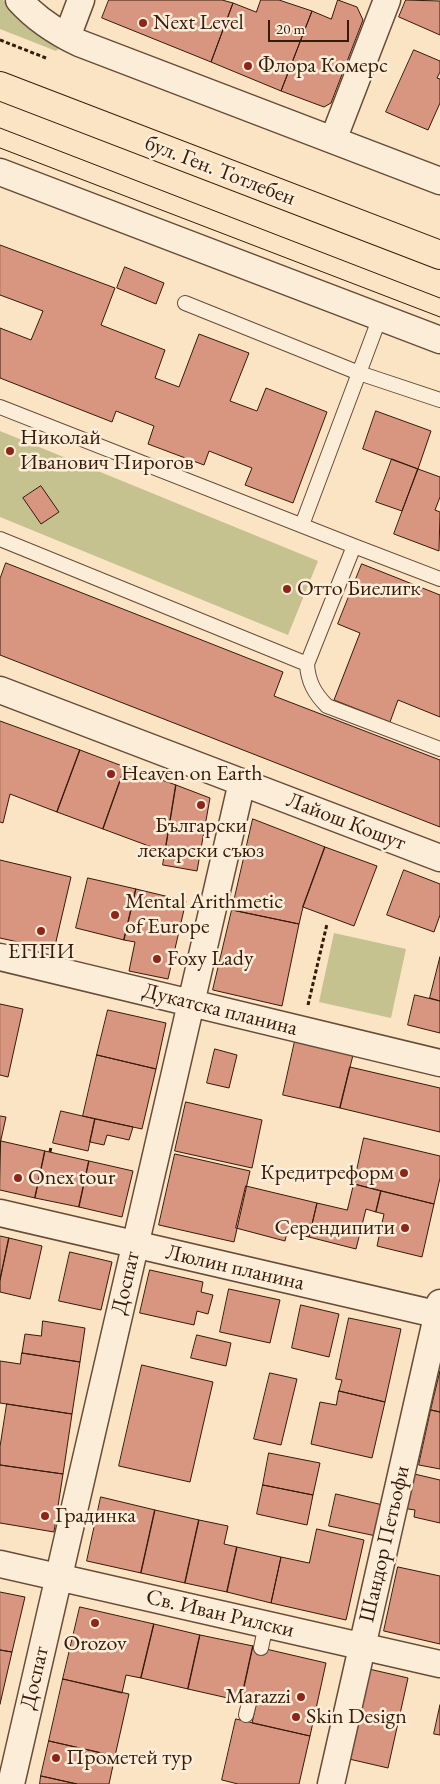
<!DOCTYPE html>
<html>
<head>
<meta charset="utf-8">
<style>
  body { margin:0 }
  #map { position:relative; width:440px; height:1784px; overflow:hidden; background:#fbe4c4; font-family:"EB Garamond",serif }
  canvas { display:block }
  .scale { position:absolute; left:268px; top:20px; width:81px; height:22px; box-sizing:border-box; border:2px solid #361a0a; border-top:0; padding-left:6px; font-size:15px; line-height:18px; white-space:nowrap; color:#361a0a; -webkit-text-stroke:4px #fcedd9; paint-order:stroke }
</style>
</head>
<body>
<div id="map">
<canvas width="440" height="1784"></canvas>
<div class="scale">20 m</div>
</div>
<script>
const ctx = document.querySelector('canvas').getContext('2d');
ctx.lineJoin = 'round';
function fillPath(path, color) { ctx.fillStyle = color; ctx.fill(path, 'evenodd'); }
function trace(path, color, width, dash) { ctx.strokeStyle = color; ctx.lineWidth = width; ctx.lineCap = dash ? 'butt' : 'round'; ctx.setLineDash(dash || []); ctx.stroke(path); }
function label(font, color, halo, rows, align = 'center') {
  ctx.font = font + ' "EB Garamond",serif'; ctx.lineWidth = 5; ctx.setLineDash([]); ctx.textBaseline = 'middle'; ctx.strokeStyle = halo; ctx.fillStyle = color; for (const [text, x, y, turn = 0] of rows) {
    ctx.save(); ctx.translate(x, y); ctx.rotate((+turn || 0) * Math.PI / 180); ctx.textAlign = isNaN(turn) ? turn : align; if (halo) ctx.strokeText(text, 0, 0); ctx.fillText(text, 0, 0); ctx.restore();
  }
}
const green = new Path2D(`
  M0,0h3l19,22 42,22 -8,7 -56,-22z
  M0,431l318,130 -30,74 -288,-118z
  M334,933l72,16 -15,69 -72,-16z`);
const building = new Path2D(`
  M109,0h113l11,3 -22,59 -109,-44z
  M261,0h18l33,11 -31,80 -70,-29 22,-59 23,9z
  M338,0l19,7 6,13 -32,83 -7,4 -43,-16 31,-80 19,8z
  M406,0l34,1v34l-41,-18z
  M414,50l26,11v11l-3,6 3,1v24l-12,27 -42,-18z
  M0,245l115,43 -14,37 64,25 -10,28 24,9 20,-53 50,19 -19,48 27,10 9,-23 61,24 -34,91 -48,-18 7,-17 -43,-17 -5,14 -56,-21 6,-18 -38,-15 -4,11 -112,-44v-50l31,12 12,-29 -43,-16z
  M125,267l39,16 -8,21 -39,-16z
  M376,411l55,20 -13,38 -55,-20z
  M392,459l26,10 -16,42 -26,-9z
  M418,469l22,8v20l-5,13 5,2 -1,39 -45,-17z
  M41,486l18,26 -18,12 -18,-26z
  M6,563l277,109 -9,24 166,64v67l-440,-172v-76z
  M362,564l78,31v122l-42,-17 -8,22 -56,-22 26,-67 -22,-9z
  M0,721l80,29 -23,62 -47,-18 -7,29 -3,-1z
  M80,750l45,17 -22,62 -46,-17z
  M125,767l51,18 -11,67 -62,-23z
  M176,785l34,13 -13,73 -34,-6z
  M253,819l72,28 -22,60 -4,17 -67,-14z
  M325,847l52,19 -23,60 -51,-19z
  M0,860l71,17 -17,73 -54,-12z
  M404,870l36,14v31l-6,17 -47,-17z
  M88,878l48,11 -12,51 -48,-12z
  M136,889l50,12 -18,78 -39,-8 6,-29 -11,-2z
  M232,910l67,14 -17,82 -69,-16z
  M440,957v44l-10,-3z
  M415,995l25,6v32l-32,-8z
  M0,1004l23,5 -15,68 -8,-2z
  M108,1010l58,13 -10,46 -59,-14z
  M295,1041l58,14 -13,53 -57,-13z
  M215,1049l22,6 -8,33 -22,-5z
  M97,1055l59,14 -14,60 -59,-13z
  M350,1067l90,21v44l-100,-24z
  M186,1102l76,18 -10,48 -77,-17z
  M61,1111l34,8 -7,32 -35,-8z
  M0,1116l6,1 -6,27z
  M95,1119l38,8 -4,13 -22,-5 -3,10 -14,-3z
  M364,1138l76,18v22l-6,26 -80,-20z
  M1,1141l44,10 -10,47 -35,-8z
  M45,1151l44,10 -10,46 -44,-9z
  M175,1154l75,17 -16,71 -75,-17z
  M89,1161l44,10 -11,46 -43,-10z
  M354,1184l27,7 -5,21 -10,-3 -10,40 -47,-12 8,-34 30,7z
  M246,1186l71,17 -8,34 -22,-5 -2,9 -49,-13z
  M381,1191l53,13 -12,53 -45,-11 7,-32 -8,-2z
  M0,1236l9,2 -9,42z
  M9,1238l33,8 -12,53 -30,-7v-12z
  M70,1252l42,10 -11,48 -42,-9z
  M150,1270l53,12 -2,10 12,3 -5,19 -11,-3 -3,14 -54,-12z
  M229,1289l51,11 -10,43 -50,-11z
  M301,1305l38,9 -10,43 -37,-9z
  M349,1318l52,11 -16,73 -46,-11 3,-11 -6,-1z
  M43,1321l42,7 -5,34 -58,-9 3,-19 16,2z
  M197,1335l34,8 -5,23 -35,-8z
  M22,1353l58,9 -8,52 -72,-11v-42l20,3z
  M142,1365l71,17 -23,100 -71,-16z
  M440,1371v41l-9,-2z
  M270,1373l27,6 -16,66 -27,-6z
  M339,1391l46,11 -13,56 -61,-14 9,-42 16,3z
  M7,1404l65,10 -9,60 -63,-9v-18z
  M431,1410l9,2v57l-21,-4z
  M269,1453l51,10 -7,32 -50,-10z
  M0,1465l63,9 -9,58 -54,-9z
  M410,1473l30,7v43l-26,-6 1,-7 -13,-2z
  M263,1485l50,10 -6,30 -50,-11z
  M336,1494l47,11 -7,31 -47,-10z
  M101,1497l54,13 -14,63 -54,-12z
  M155,1510l44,10 -14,63 -44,-10z
  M199,1520l29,6 -4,18 13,3 -10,45 -42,-9z
  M317,1529l47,11 -18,80 -75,-17 10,-46 28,6z
  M237,1547l44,10 -10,46 -44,-11z
  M398,1567l42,9v68l-56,-13z
  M0,1592l25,5 -13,55 -12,-2z
  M80,1607l74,17 -13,54 -15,-3 -4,18 -59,-14z
  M154,1624l46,11 -12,54 -47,-11z
  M200,1635l53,11 -12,55 -53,-12z
  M253,1646l73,17 -16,73 -58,-13 4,-18 -15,-4z
  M0,1650l12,2 -12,52z
  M369,1669l39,9 -20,90 -39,-9z
  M63,1679l66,15 -14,62 -66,-15z
  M440,1705v30l-6,-1z
  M236,1719l74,17 -11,48h-61l-16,-4z
  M49,1741l66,15 -6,28h-32l-36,-8z
  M41,1776l36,8h-37z`);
const path = new Path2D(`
  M0,40l46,18
  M308,1005l19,-81
  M50,1152l1,-5`);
const service = new Path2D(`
  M185,303l174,70 81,27
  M0,407l354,139 -47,118 -307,-125
  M302,525l78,-208
  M354,546l86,33
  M307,664c1,18 8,30 20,42l113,43
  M261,1648l5,-24
  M246,1715l3,-12`);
const minor = new Path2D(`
  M19,0c17,19 37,32 60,43l361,138
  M67,37l14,-37
  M333,140l54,-140
  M0,172l440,168
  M0,690l440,168
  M0,957l440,106
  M0,1213l440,102
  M0,1564l440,100
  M11,1784l231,-1002
  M331,1784l109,-481`);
const primary = new Path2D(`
  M0,86l440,169`);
const tram = new Path2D(`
  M0,128l440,170
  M0,148l440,169`);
const markers = [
  [143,23,5,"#8f2418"],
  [248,66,5,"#8f2418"],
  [10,451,5,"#8f2418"],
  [287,589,5,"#8f2418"],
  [111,774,5,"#8f2418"],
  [201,805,5,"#8f2418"],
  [115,915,5,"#8f2418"],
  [41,931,5,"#8f2418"],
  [157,959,5,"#8f2418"],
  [404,1173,5,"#8f2418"],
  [18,1178,5,"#8f2418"],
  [405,1228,5,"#8f2418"],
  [45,1516,5,"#8f2418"],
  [95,1623,5,"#8f2418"],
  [301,1697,5,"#8f2418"],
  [296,1717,5,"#8f2418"],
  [56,1758,5,"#8f2418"]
];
const poiNames = [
  ["Next Level",153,23],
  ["Флора Комерс",258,66],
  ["Николай",20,438],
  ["Иванович Пирогов",20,463],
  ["Отто Биелигк",297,589],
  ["Heaven on Earth",121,774],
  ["Български",201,826,"center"],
  ["лекарски съюз",201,851,"center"],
  ["Mental Arithmetic",125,902],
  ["of Europe",125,927],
  ["ЕППИ",41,952,"center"],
  ["Foxy Lady",167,959],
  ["Кредитреформ",394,1173,"right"],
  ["Onex tour",28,1178],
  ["Серендипити",395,1228,"right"],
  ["Градинка",55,1516],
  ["Orozov",95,1644,"center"],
  ["Marazzi",291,1697,"right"],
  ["Skin Design",306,1717],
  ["Прометей тур",66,1758]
];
const streetNames = [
  ["бул. Ген. Тотлебен",220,171,21],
  ["Лайош Кошут",346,822,21],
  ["Дукатска планина",220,1010,14],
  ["Люлин планина",235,1268,13],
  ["Доспат",126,1283,-77],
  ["Шандор Петьофи",385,1544,-77],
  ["Св. Иван Рилски",220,1614,13],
  ["Доспат",35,1678,-77]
];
fillPath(green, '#c5c290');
fillPath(building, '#d8957f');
trace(building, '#361a0a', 1);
trace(service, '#674c38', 16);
trace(minor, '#674c38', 29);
trace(primary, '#361a0a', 30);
trace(path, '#361a0a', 3, [4, 2.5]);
trace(service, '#fcedd9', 14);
trace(minor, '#fcedd9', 26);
trace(primary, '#fbe4c4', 28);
trace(tram, '#361a0a', 1);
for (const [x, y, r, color] of markers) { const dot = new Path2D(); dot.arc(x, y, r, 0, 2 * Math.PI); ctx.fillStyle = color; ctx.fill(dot); trace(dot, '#fcedd9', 2); }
label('22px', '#361a0a', '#fcedd9', poiNames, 'left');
label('22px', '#361a0a', '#fcedd9', streetNames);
</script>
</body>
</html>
